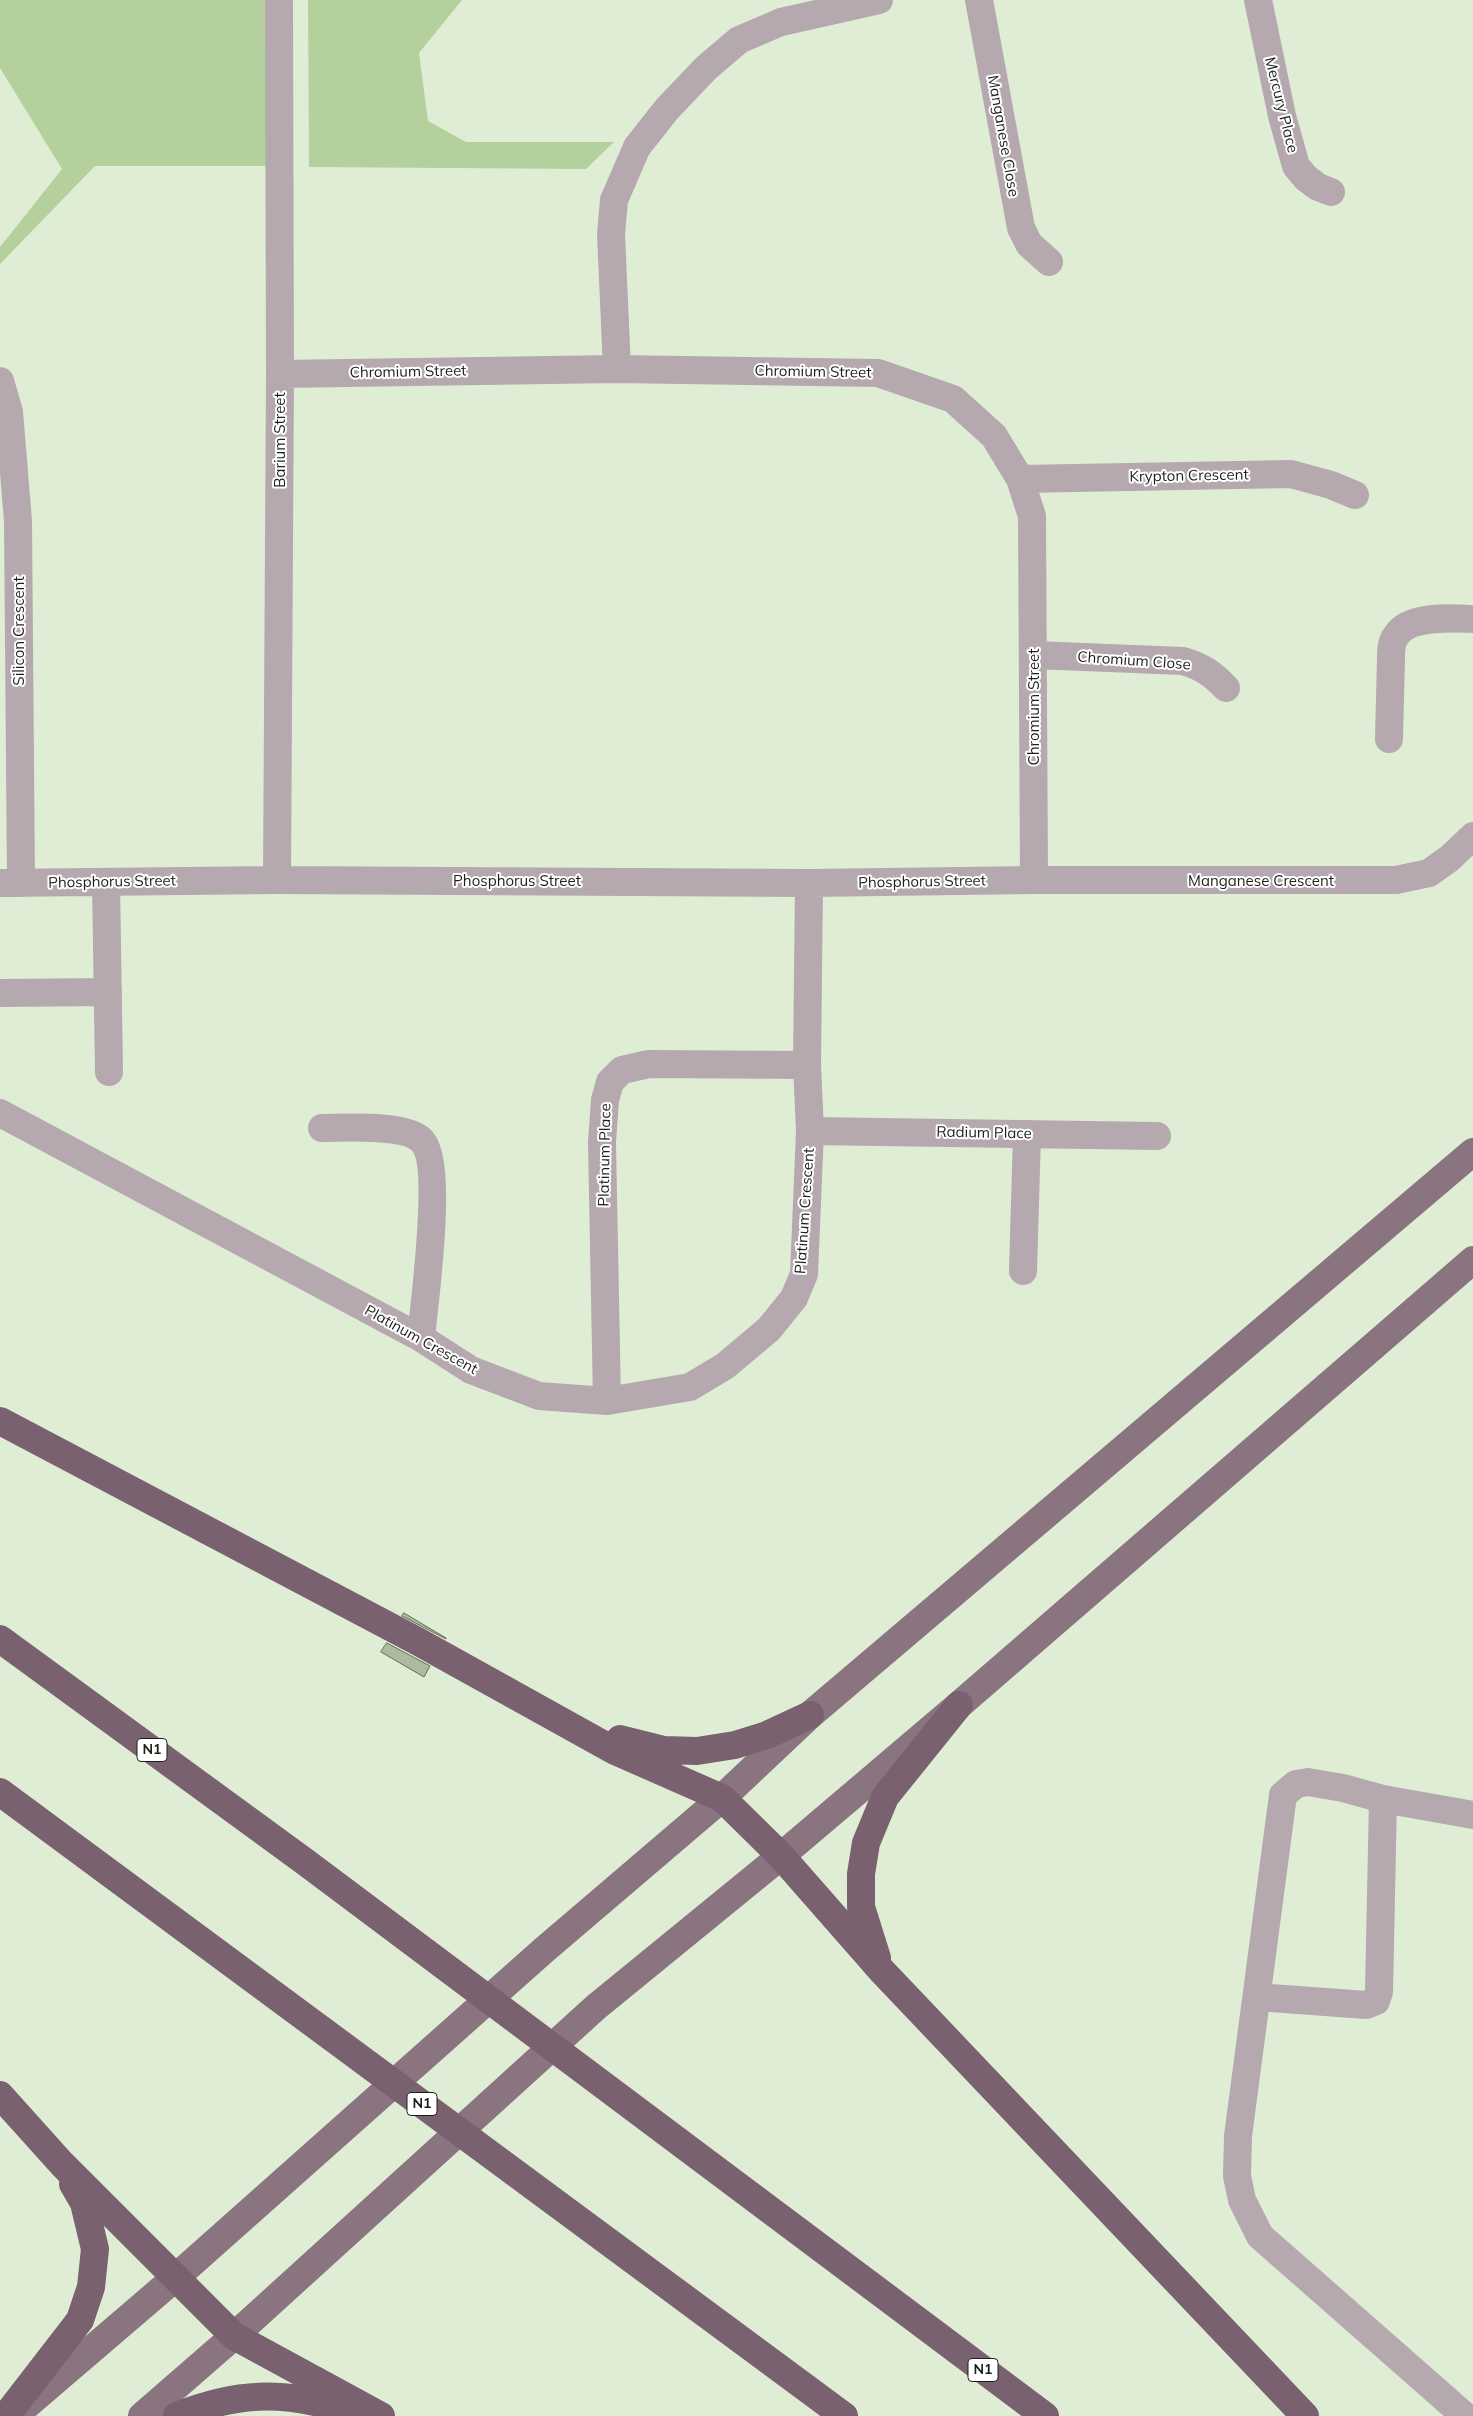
<!DOCTYPE html>
<html>
<head>
<meta charset="utf-8">
<style>
  body { margin:0 }
  canvas { display:block; background:#dfedd5 }
</style>
</head>
<body>
<canvas width="1473" height="2416"></canvas>
<script>
const ctx = document.querySelector('canvas').getContext('2d');
ctx.lineJoin = 'round';
function fillPath(path, color) { ctx.fillStyle = color; ctx.fill(path, 'evenodd'); }
function trace(path, color, width, dash) { ctx.strokeStyle = color; ctx.lineWidth = width; ctx.lineCap = dash ? 'butt' : 'round'; ctx.setLineDash(dash || []); ctx.stroke(path); }
function label(font, color, halo, rows, align = 'center') {
  ctx.font = font + ' Mulish,sans-serif'; ctx.lineWidth = 4; ctx.setLineDash([]); ctx.textBaseline = 'middle'; ctx.strokeStyle = halo; ctx.fillStyle = color; for (const [text, x, y, turn = 0] of rows) {
    ctx.save(); ctx.translate(x, y); ctx.rotate((+turn || 0) * Math.PI / 180); ctx.textAlign = isNaN(turn) ? turn : align; if (halo) ctx.strokeText(text, 0, 0); ctx.fillText(text, 0, 0); ctx.restore();
  }
}
const green = new Path2D(`
  M0,0h268l-2,166h-171l-95,98v-17l62,-78 -62,-101z
  M308,0h154l-43,53 9,68 38,21h148l-28,27 -277,-2z`);
const building = new Path2D(`
  M404,1613l42,25v1l-44,-23z
  M387,1643l43,23 -6,11 -43,-25z`);
const minor = new Path2D(`
  M979,0l42,228 8,16 20,18
  M1258,0l24,116 14,50 10,12 12,9 13,5
  M617,369l-6,-135 3,-34 23,-53 30,-38 39,-41 33,-28 42,-18 98,-22
  M280,374l337,-5 261,4 75,26 41,37 26,43 12,37 2,364
  M0,381l9,31 9,109 3,362
  M1020,479l271,-5 40,11 24,10
  M1034,655l149,6c18,5 30,13 43,27
  M1389,739l2,-81c0,-7 0,-16 5,-22 12,-21 56,-18 77,-17
  M277,880l3,-506 -1,-374
  M106,882l3,190
  M0,883l277,-3 532,3 225,-3h362l33,-7 21,-15 23,-22
  M0,993l108,-1
  M0,1113l421,225 50,32 68,26 68,5 83,-14 35,-21 44,-37 25,-31 10,-24 6,-143 -3,-66 2,-182
  M322,1128c24,0 80,-4 98,11 25,19 4,165 1,199
  M810,1131l347,5
  M1023,1271l4,-137
  M607,1401l-5,-259 3,-42 5,-18 12,-12 27,-6 158,1
  M1257,1997l109,8 10,-4 3,-9 4,-193
  M1465,2416l-205,-180 -18,-36 -5,-24 1,-40 45,-341 13,-11 12,-2 35,6 40,11 90,16`);
const major = new Path2D(`
  M14,2416l161,-138 369,-328 178,-152 88,-83 663,-563
  M142,2416l92,-80 362,-329 185,-151 178,-151 514,-445`);
const highway = new Path2D(`
  M0,1421l417,220 198,110 107,47 59,58 100,114 424,446
  M0,1639l304,222 741,555
  M620,1739l44,11 33,1 38,-6 32,-10 43,-20
  M0,1792l844,624
  M877,1958l-16,-51v-33l5,-31 19,-46 74,-92
  M0,2095l62,69 172,172 147,80
  M6,2416l74,-96 11,-33 4,-38 -11,-46 -11,-19
  M177,2416c60,-24 104,-25 166,-7`);
const shields = [
  [152,1750,30],
  [422,2104,30],
  [983,2370,30]
];
const shieldNames = [
  ["N1",152,1750],
  ["N1",422,2104],
  ["N1",983,2370]
];
const streetNames = [
  ["Mercury Place",1281,105,76],
  ["Manganese Close",1003,136,80],
  ["Chromium Street",408,372,-1],
  ["Chromium Street",813,372,1],
  ["Barium Street",280,440,-90],
  ["Krypton Crescent",1189,476,-1],
  ["Silicon Crescent",19,631,-90],
  ["Chromium Close",1134,661,4],
  ["Chromium Street",1034,707,-90],
  ["Phosphorus Street",517,881],
  ["Manganese Crescent",1261,881],
  ["Phosphorus Street",112,882,-1],
  ["Phosphorus Street",922,882,-1],
  ["Radium Place",984,1133,1],
  ["Platinum Place",605,1155,-89],
  ["Platinum Crescent",805,1211,-86],
  ["Platinum Crescent",421,1340,29]
];
fillPath(green, '#b4d19d');
fillPath(building, '#acbaa2');
trace(building, '#636f59', 1);
trace(minor, '#b5a9af', 28);
trace(major, '#897480', 28);
trace(highway, '#79616f', 28);
for (const [x, y, w] of shields) { const box = new Path2D(); box.roundRect(x - w / 2, y - 11.5, w, 23, 4); ctx.fillStyle = '#fff'; ctx.fill(box); trace(box, '#1c2118', 1); }
label('bold 14px', '#1c2118', null, shieldNames);
label('15px', '#1c2118', '#fff', streetNames);
</script>
</body>
</html>
